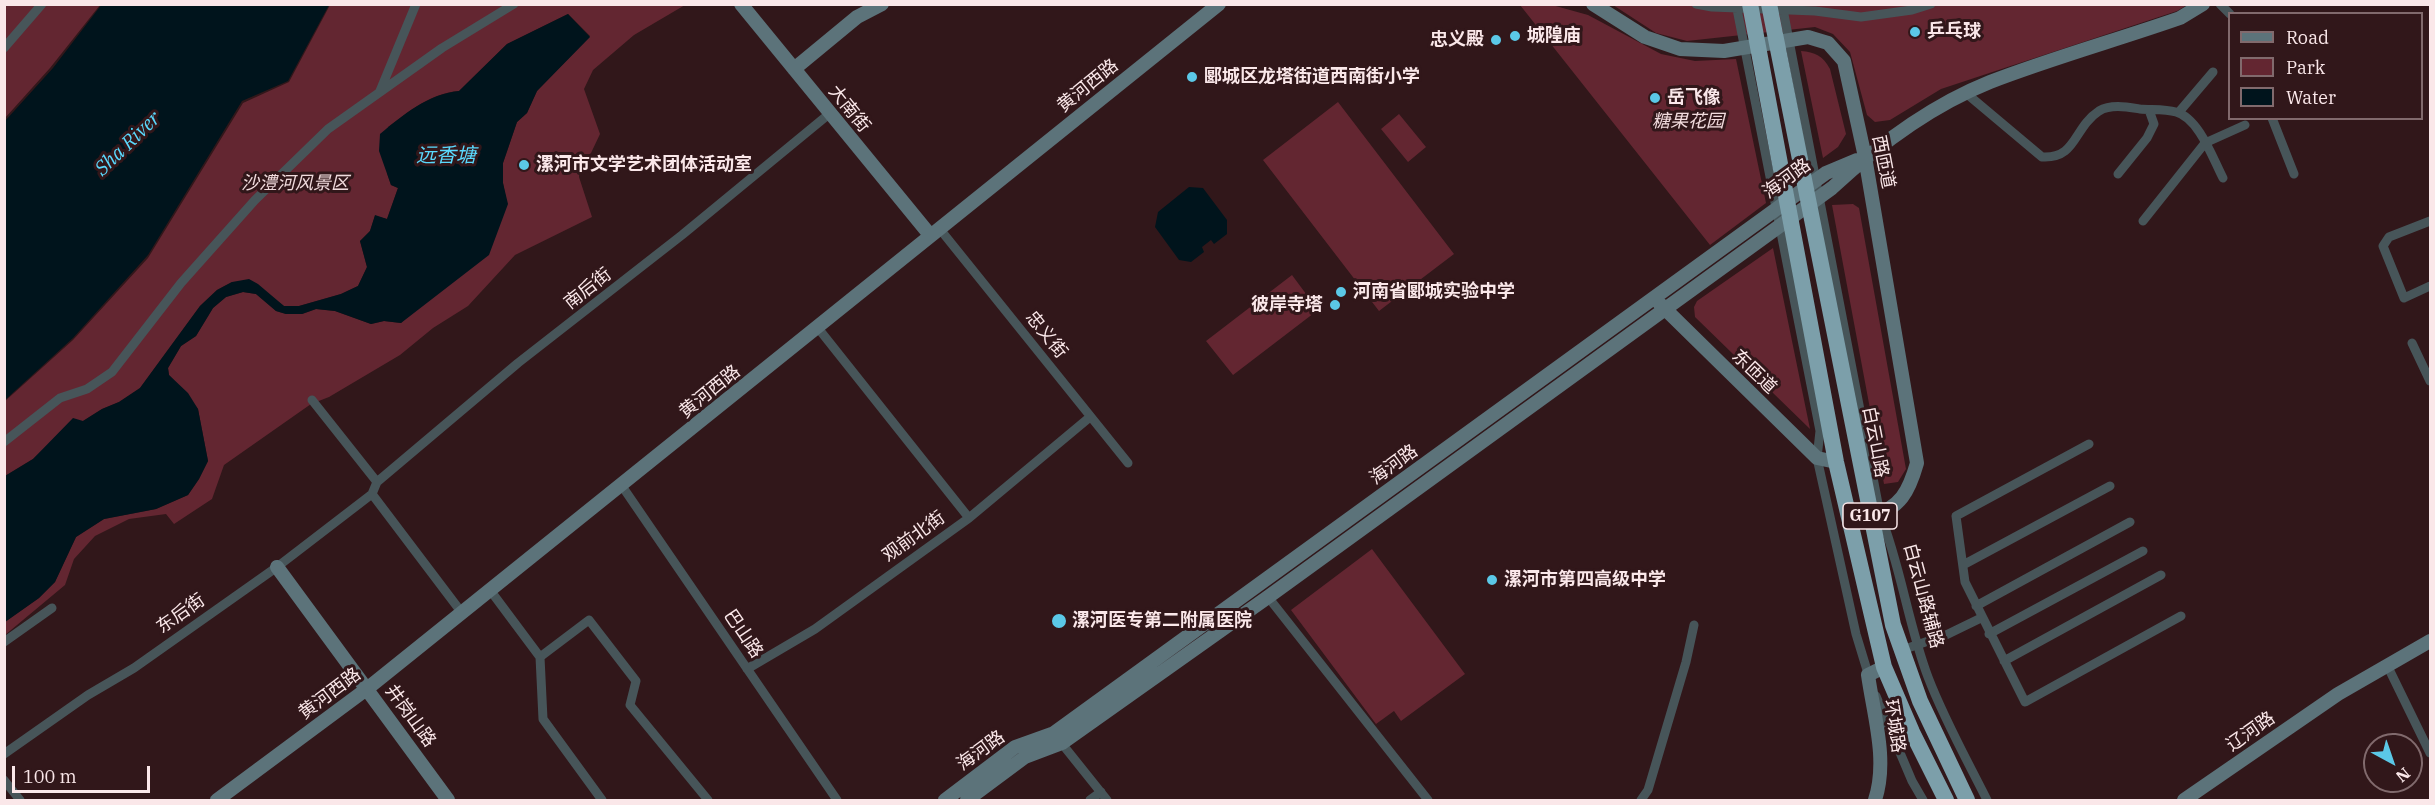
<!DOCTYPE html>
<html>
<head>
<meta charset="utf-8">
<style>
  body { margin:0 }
  #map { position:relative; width:2435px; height:805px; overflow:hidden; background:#31171a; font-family:"IBM Plex Serif",serif }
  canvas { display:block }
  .frame { position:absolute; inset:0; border:6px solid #fae7e9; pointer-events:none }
  .legend { position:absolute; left:2228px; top:12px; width:195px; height:108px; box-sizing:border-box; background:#31171a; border:2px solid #816a6d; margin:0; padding:8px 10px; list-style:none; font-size:18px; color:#fae7e9 }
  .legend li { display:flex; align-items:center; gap:12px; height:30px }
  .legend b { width:30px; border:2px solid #816a6d }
  .north { position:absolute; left:2363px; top:733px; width:60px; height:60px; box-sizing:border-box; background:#31171a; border:2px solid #816a6d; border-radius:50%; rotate:140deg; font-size:16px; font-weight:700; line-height:24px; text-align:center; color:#fae7e9 }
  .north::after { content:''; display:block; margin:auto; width:21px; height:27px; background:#5bc8e7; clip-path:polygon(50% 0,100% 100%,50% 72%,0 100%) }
  .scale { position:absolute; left:12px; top:766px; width:138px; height:27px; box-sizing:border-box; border:3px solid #fae7e9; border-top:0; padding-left:8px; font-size:18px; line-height:21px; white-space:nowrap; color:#fae7e9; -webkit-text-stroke:4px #31171a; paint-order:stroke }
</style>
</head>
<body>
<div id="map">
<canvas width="2435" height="805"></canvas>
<div class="frame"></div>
<ul class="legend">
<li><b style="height:8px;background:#5c737a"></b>Road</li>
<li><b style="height:16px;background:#632631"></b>Park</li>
<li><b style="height:16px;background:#00141c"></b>Water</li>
</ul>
<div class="north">N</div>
<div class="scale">100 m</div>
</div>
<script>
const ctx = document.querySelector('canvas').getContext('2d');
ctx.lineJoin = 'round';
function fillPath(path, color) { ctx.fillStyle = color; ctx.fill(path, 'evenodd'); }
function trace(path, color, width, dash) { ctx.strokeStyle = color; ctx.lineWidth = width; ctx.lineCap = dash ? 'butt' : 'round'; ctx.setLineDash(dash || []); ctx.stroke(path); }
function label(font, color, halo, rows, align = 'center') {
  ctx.font = font + ' "IBM Plex Serif","Noto Sans SC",serif'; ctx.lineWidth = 6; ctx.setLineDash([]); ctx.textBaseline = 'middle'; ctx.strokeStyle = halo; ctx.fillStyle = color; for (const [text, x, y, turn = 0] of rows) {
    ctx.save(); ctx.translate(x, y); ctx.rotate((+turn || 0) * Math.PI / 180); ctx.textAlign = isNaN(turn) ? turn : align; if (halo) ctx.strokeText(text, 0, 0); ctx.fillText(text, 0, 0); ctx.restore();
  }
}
const green = new Path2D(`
  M5,5h95l-50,63 -45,50z
  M330,5h355l-51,30 -41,35 -9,19 16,45 -9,19 -11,9 -1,15 13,40 -77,38 -47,51 -35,22 -33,27 -71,42 -18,7 -87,61 -12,34 -38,25 -8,-10 -37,5 -34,17 -21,23 -9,26 -60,50v-13l34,-24 16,-16 21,-45 28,-18 52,-10 32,-14 11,-16 9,-18 -10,-52 -29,-34 -1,-7 13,-22 15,-10 17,-28 13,-11 17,-5 13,2 20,17 10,3h16l14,-5 19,2 36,13 13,-3 17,2 106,-119 -4,-21v-20l14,-41 10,-9 10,-22 53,-55 -22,-22 -61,30 -48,47c-28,2 -49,20 -71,36l-1,46 4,12 7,3 -11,31 -12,-3 -5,15 -10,10 7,26 -9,19 -17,8 -42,12h-15l-10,-7 -42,-17 -15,8 -17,16 -60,82 -21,14 -17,7 -19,12 -37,26 -13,12 -28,17 -1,-74 69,-62 75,-82 95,-155 46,-21z
  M1520,5h32l36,10 73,39 34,7 41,-2 30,144 -56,42z
  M1613,5h574l-10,6 -236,78 -51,31 -15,2 -8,-7 -17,-63 -17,-18 -18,-7 -128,14 -31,-8z
  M1801,51c14,1 22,5 29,18l16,65 -8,13 -15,11z
  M1338,102l116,152 -75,57 -116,-151z
  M1399,114l27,33 -18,15 -27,-33z
  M1853,204l6,4 47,261 -8,13 -14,2 -52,-279z
  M1773,248l37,181 -115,-112 -1,-10 3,-6z
  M1292,275l26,35 -85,65 -27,-34z
  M1372,549l93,125 -64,47 -7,-10 -18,13 -85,-114z`);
const water = new Path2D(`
  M102,4l227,1 -41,76 -46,20 -94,154 -75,83 -68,62v-279l48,-53z
  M568,14l22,23 -53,54 -10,22 -10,9 -14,41v20l5,21 -19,51 -88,68 -17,-2 -13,3 -36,-13 -19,-2 -14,5h-16l-10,-3 -20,-17 -13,-2 -17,5 -13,11 -17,28 -15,10 -13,22 1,7 19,18 10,16 10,52 -9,18 -11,16 -32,14 -52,10 -28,18 -21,45 -16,16 -34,24v-146l28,-17 40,-41 10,3 19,-12 17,-7 21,-14 60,-82 17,-16 15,-8 17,-3 9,5 26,22h15l42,-12 17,-8 9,-19 -7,-26 10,-10 5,-16 12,4 11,-31 -7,-3 -12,-34 1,-17c23,-19 48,-40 79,-43l48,-47z
  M1189,187l14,1 24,32v14l-13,10 -3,-4 -9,7 2,5 -13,10 -12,-2 -24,-33 3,-15z`);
const street = new Path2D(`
  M1696,4l16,3 103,4 46,6 51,-7 19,-6
  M1736,4l84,427 -3,27 39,176 14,46
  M1782,4l98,510c21,53 28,110 48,163 16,42 39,83 59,123
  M2220,4l10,10
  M4,48l38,-44
  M380,91l36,-87
  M1967,94l75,63c35,2 31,-29 57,-46 12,-7 28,-4 41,-2 12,1 25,0 36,3 23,6 37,47 47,66
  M2179,112l34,-40
  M2272,118l22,56
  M2118,174l29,-36 7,-14 -5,-14
  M2143,221l62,-78 40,-18
  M2430,221l-41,16 -6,9 21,52 26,-12
  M939,228l189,235
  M818,328l151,190
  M2412,343l18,38
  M312,400l65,82
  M4,442l56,-44 27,-9 25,-17 69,-89 74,-83 73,-71 114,-81 72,-44
  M2089,444l-133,72 9,66 60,120 156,-86
  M622,486l215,314
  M372,494l5,-12 141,-119 164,-128 147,-121
  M372,494l90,119
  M1963,565l147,-79
  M490,590l50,67 3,62 59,81
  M1268,597l160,203
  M1976,606l154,-84
  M1989,634l154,-83
  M4,642l48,-34
  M1902,650l44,-15 35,-17
  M540,657l49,-37 47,61 -6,24 78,95
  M2004,661l157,-86
  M2387,665l43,88
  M747,669l68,-40 154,-111 121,-101
  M1876,696l36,85 11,19
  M1059,740l48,60
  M4,754l84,-59 46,-27 143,-101 95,-73
  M4,780l16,20
  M1090,800l11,-8
  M1641,800l7,-10 38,-128 8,-37`);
const secondary = new Path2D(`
  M741,4l189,231
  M1593,4l52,33 35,12 44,2 84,-14 20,6 16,18 21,96 52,306c-8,28 -16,45 -47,54
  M794,69l63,-52 25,-13
  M1659,303l158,155 19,4
  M277,567l171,233
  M217,800l151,-112 851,-684
  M945,800l70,-53 39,-14 772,-560 31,-13
  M967,800l58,-43 37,-14 206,-146 564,-409c46,-43 98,-82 158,-106 62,-24 127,-42 190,-64l23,-14
  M1875,800c13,-40 -1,-83 -7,-125l16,-8
  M2184,800l154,-106 92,-53`);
const highway = new Path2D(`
  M1750,4l86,458 48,205 28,65 34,68
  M1769,4l124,621 27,76 47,99`);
const markers = [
  [1915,32,6,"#5bc8e7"],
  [1515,36,6,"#5bc8e7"],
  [1496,40,6,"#5bc8e7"],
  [1192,77,6,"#5bc8e7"],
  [1655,98,6,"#5bc8e7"],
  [524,165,6,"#5bc8e7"],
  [1341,292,6,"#5bc8e7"],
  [1335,305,6,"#5bc8e7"],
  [1492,580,6,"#5bc8e7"],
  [1059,621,8,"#5bc8e7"]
];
const shields = [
  [1870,516,54]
];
const shieldNames = [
  ["G107",1870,516]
];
const poiNames = [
  ["乒乓球",1927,32],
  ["城隍庙",1527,36],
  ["忠义殿",1484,40,"right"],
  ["郾城区龙塔街道西南街小学",1204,77],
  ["岳飞像",1667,98],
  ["漯河市文学艺术团体活动室",536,165],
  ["河南省郾城实验中学",1353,292],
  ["彼岸寺塔",1323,305,"right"],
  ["漯河市第四高级中学",1504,580],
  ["漯河医专第二附属医院",1072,621]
];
const streetNames = [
  ["黄河西路",1088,86,-39],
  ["大南街",849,109,51],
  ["西匝道",1883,162,79],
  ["海河路",1787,179,-36],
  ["南后街",588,289,-38],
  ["忠义街",1046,335,51],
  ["东匝道",1754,372,44],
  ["黄河西路",710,392,-39],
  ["白云山路",1875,442,79],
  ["海河路",1394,465,-36],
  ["观前北街",914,537,-36],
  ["白云山路辅路",1923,596,75],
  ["东后街",181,614,-35],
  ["巴山路",743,634,56],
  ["黄河西路",330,694,-37],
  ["井岗山路",410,716,54],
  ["环城路",1894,726,81],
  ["辽河路",2251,732,-35],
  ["海河路",981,751,-36]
];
const parkNames = [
  ["糖果花园",1688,122],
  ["沙澧河风景区",295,184]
];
const waterNames = [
  ["Sha River",128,144,-44],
  ["远香塘",446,156]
];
fillPath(green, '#632631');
fillPath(water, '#00141c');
trace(street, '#475559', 9);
trace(secondary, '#5c737a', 14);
trace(highway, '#7c9faa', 16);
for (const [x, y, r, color] of markers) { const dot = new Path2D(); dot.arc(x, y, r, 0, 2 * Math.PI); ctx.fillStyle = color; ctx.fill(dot); trace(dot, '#31171a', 2); }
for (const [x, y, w] of shields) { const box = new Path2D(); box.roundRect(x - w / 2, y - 13, w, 26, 4.5); ctx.fillStyle = '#31171a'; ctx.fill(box); trace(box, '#fae7e9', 1.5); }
label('bold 16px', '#fae7e9', null, shieldNames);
label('bold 18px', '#fae7e9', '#31171a', poiNames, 'left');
label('18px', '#fae7e9', '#31171a', streetNames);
label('italic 18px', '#f1dbdd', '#31171a', parkNames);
label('italic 20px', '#5ad9fd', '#31171a', waterNames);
</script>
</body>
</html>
